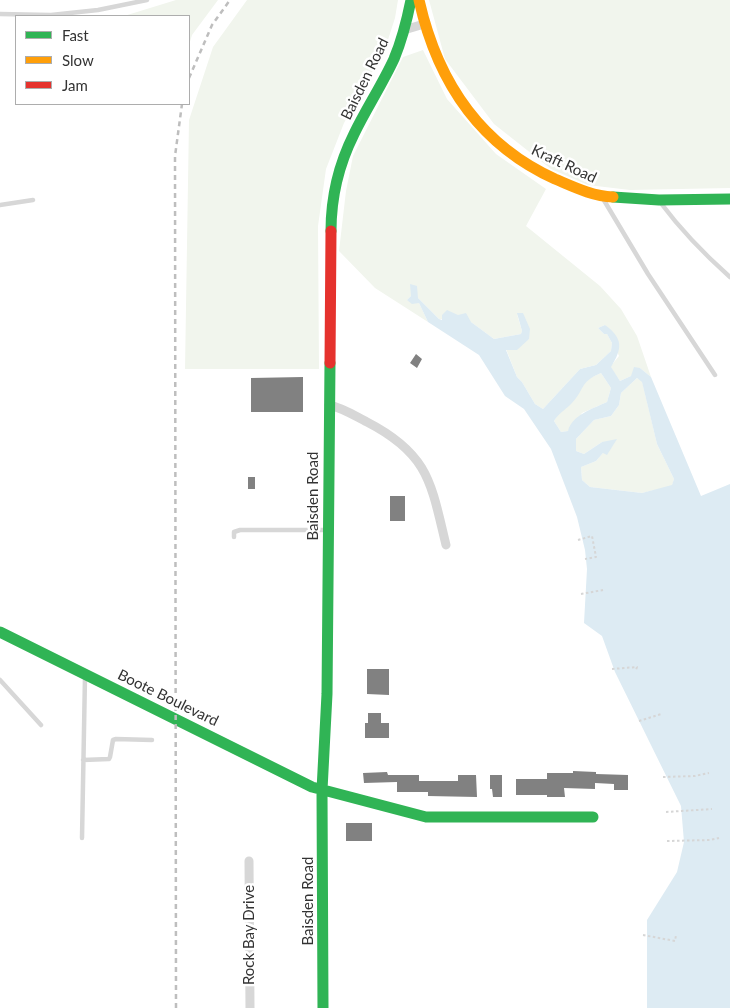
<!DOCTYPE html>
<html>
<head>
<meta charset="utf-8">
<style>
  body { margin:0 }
  #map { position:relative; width:730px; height:1008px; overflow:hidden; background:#fff; font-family:Lato,sans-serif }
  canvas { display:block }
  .legend { position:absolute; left:15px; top:15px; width:175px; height:90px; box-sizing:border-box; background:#fff; border:1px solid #adadad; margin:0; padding:6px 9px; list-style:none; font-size:15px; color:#333 }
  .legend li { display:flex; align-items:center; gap:10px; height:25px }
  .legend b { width:25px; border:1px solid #adadad }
</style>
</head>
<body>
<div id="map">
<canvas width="730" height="1008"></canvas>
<ul class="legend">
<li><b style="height:6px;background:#30b455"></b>Fast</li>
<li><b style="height:6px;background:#ff9f0a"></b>Slow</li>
<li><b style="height:6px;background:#e5322d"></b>Jam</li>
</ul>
</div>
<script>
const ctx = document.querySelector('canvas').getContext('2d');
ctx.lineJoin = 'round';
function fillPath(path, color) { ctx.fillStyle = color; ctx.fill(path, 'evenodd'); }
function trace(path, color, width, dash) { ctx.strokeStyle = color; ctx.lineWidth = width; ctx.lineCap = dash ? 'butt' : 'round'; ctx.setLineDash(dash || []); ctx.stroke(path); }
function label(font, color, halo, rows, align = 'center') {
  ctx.font = font + ' Lato,sans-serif'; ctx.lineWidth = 5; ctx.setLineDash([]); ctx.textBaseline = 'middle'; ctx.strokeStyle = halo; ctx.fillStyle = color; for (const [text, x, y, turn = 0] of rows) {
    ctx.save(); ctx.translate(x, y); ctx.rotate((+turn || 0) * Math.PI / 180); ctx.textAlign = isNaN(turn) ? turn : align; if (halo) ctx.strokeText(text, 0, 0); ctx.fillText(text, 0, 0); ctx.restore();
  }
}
const green = new Path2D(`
  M176,0h42l-26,35 -3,10v-29h-65z
  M247,0h151l-3,18 -10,31 -41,74 -18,46 -8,57 1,143h-134l4,-249 24,-73z
  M429,0h301v188l-100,2 -42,-5 -37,-16 -57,-45 -49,-65z
  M423,50l24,49 49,55 50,35 -20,37 74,60 21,23 16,27 14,41 -11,-9 -9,8 -11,5 -10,-14 9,-11 -14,-31 -7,3 6,6h3l5,9 -1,8 -15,14 -16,4 -37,40 -8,-5 -13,-22 -5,-5 -11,-28 23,-10 -12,-25 5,17 -1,3 -27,5 -23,-17 -32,-3 -21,-21 -2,-7 -9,9 12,3 9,19 -53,-34 -36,-37 7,-60 7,-35 50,-99z
  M601,373l10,15 -4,14 -25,11 -14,18 -7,1 -7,-11 5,-8 12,-10 16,-24z
  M637,378l5,3 15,63 17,35 -2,7 -30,7 -52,-6 -8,-7 -1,-13 15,-6 7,-8 -1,-11 -18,12 -8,-3v-12l18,-19 17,-4 8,-11 2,-12z`);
const water = new Path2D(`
  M410,284l7,2 1,12 21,21 3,1v-5l5,-5 11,5 8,-2 5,9 23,17 27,-5 1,-3 -5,-18h6l7,16 -1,10 -12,11h-11l11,27 5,5 13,22 8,5 37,-40 16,-4 15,-14 1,-8 -5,-9h-3l-6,-6 7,-3c19,14 17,24 6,42l9,14 11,-5 3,-9 6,1 11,9 50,119 29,-12v524h-83v-88l30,-48 7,-30 -3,-36 -66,-134 -13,-36 -18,-13 3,-54 -2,-19 -8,-33 -26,-68 -27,-40 -19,-13 -26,-41 -51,-33 -9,-19 -7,1 -5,-4 4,-4zM601,373l10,15 -4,14c-15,7 -35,13 -39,29l-7,1 -7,-11c5,-8 11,-11 17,-17 14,-14 8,-22 30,-31zM637,378l5,4 15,62 17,35 -2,6 -30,8 -52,-6 -8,-7 -1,-13 15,-6 7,-8 4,2 10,-16 -15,3 -18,12 -8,-3v-12l18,-19 17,-4 8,-11 2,-12z`);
const building = new Path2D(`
  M416,354l6,5 -5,9 -7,-5z
  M303,377v35h-52v-34z
  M248,477h7v12h-7z
  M390,496h15v25h-15z
  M367,669h22v26l-22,-1z
  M368,713h13v10h8v15h-24v-15h3z
  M573,771l23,1v2l32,1v15h-14v-6l-19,-1v6l-31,-1 1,9h-18v-2h-31v-16h31v-6h26z
  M387,772l1,3h31v6h39v-6h18l1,22 -49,-1v-4h-31v-10l-33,1 -1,-10z
  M490,775h12v22h-9l-1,-8h-2z
  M346,823h26v18h-26z`);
const path = new Path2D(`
  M578,540l14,-4 4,21 -11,2
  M581,594l22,-4
  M612,669l25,-2 -1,3
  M639,721l22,-7
  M663,777l32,-1 14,-3
  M666,812l46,-3
  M667,841l43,-1 9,-2
  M643,935l32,6 1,-6`);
const lane = new Path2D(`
  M0,14l51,1 47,-5 49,-10
  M602,197l46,77 67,101
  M660,202c21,28 44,52 70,75
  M0,205l33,-5
  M234,537v-5l6,-2h87
  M0,680l41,45
  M83,760l26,-1 1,-2 3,-17 3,-1 36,1
  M82,838l3,-162`);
const street = new Path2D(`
  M404,30l20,-6
  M329,405c14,3 26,11 38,17 62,32 64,61 79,123
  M249,861l1,147`);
const fast = new Path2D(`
  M613,197l46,3 71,-1
  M331,231c0,-33 8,-67 23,-97 12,-25 28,-49 40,-75 8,-19 13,-39 17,-59
  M0,632l312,155 114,30h167
  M323,1008l-1,-218 5,-96 3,-331`);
const slow = new Path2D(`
  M419,0c18,80 59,144 136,179 19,8 37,17 58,18`);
const jam = new Path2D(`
  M330,363l1,-132`);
const rail = new Path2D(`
  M189,78l23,-53 18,-25
  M176,1008l-1,-852 7,-52`);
const streetNames = [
  ["Baisden Road",365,79,-64],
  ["Kraft Road",564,164,25],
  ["Baisden Road",313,496,-90],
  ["Boote Boulevard",168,698,26],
  ["Baisden Road",308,901,-90],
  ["Rock Bay Drive",249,935,-90]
];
fillPath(green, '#f1f5ed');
fillPath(water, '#ddebf3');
fillPath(building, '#818181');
trace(path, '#d6d6d6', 2, [2.5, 2.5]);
trace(lane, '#d7d7d7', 4.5);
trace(street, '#d7d7d7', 9);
trace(fast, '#30b455', 11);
trace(slow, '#ff9f0a', 11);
trace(jam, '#e5322d', 11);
trace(rail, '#bebebe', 2.5, [5, 4]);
label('15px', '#333', '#fff', streetNames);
</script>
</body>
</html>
